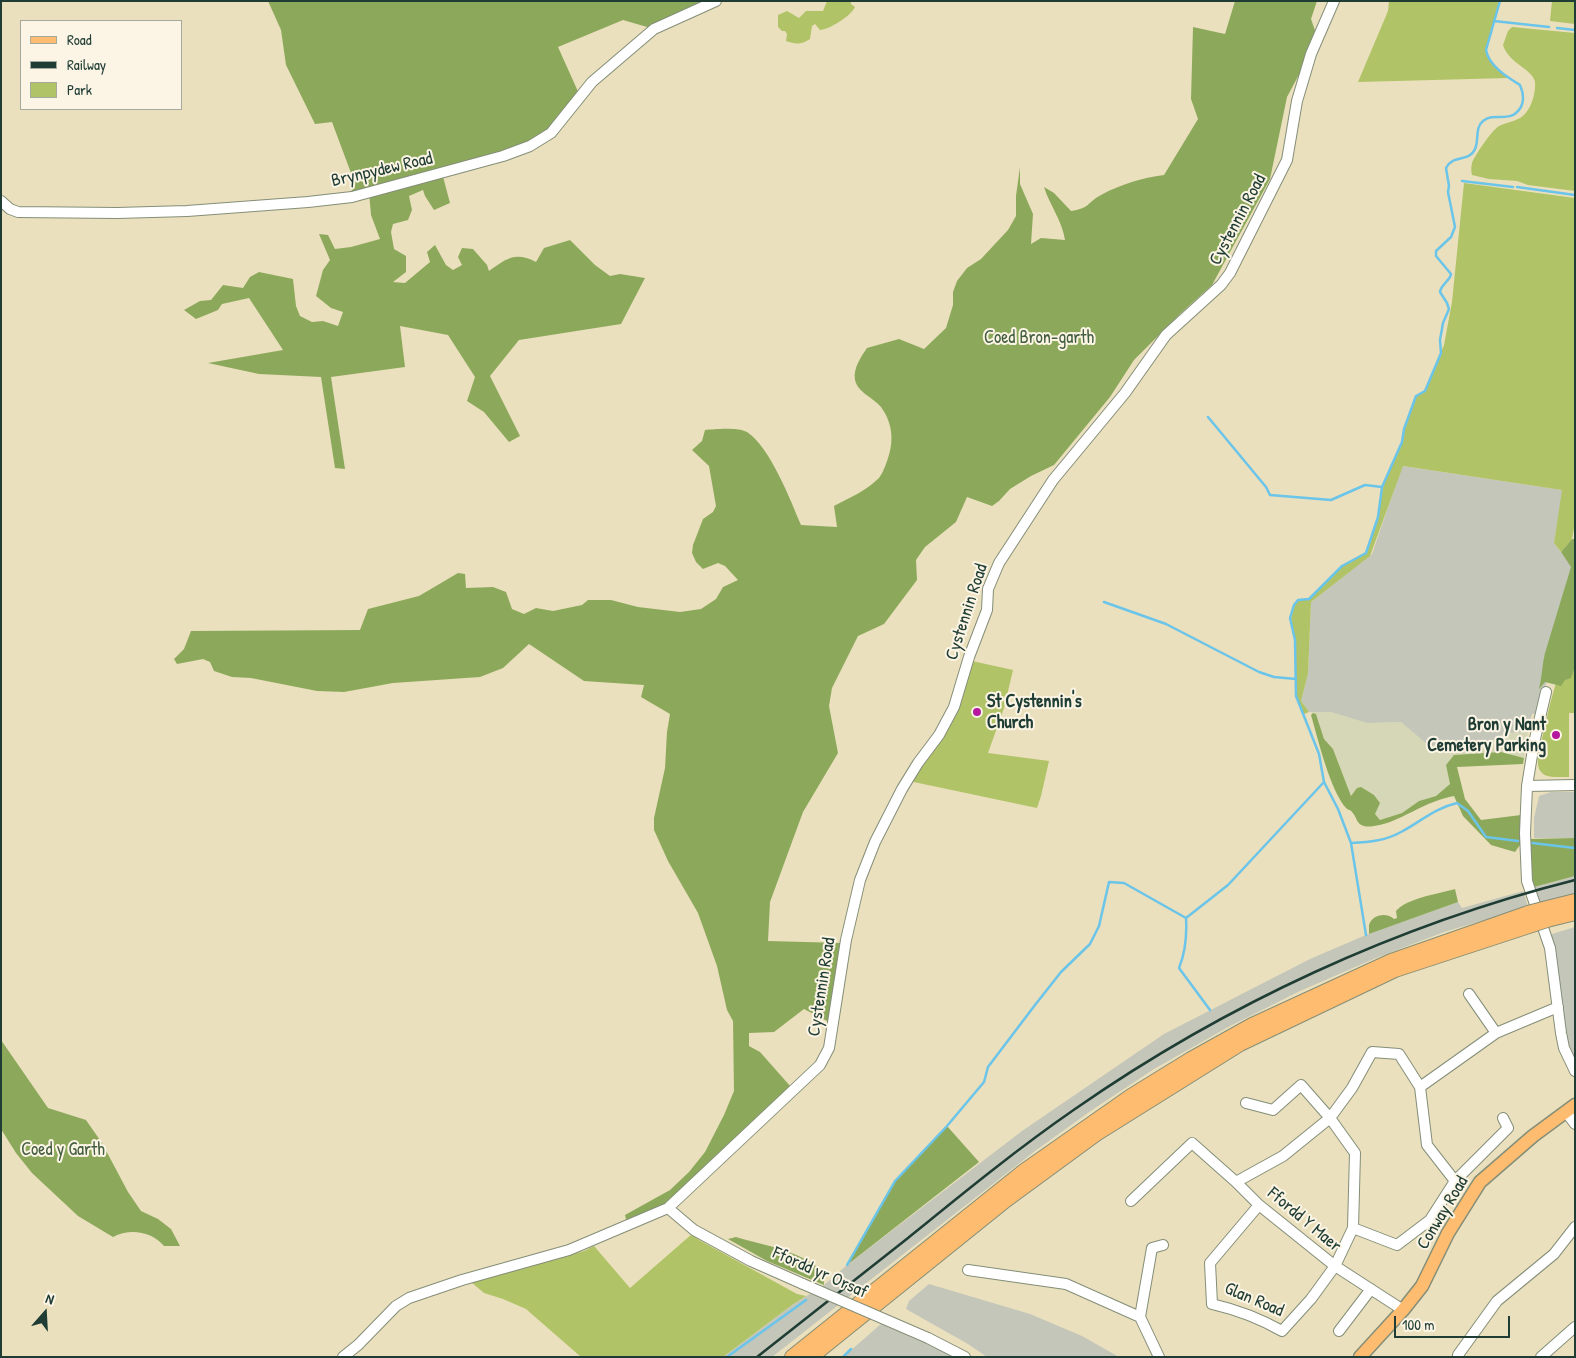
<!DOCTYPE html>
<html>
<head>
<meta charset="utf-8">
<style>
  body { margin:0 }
  #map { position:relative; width:1576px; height:1358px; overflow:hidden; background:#eae0bd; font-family:"Patrick Hand",sans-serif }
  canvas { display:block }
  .frame { position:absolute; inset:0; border:2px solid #1f3d34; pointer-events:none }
  .legend { position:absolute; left:20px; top:20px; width:162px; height:90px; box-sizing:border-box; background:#fcf5e5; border:1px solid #a4ab9e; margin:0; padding:6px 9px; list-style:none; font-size:15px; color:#1f3d34 }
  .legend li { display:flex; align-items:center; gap:10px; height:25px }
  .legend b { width:25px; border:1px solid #a4ab9e }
  .north { position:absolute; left:20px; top:1288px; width:50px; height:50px; -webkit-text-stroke:4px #fcf5e5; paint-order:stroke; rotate:19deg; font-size:14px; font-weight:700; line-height:20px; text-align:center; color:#1f3d34 }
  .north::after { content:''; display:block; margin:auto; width:18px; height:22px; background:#1f3d34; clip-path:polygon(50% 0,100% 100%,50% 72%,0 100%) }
  .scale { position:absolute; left:1394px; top:1316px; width:116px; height:22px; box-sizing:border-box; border:2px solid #1f3d34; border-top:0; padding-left:6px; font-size:15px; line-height:18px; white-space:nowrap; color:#1f3d34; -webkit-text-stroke:4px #fcf5e5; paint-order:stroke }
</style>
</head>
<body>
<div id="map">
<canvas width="1576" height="1358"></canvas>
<div class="frame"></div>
<ul class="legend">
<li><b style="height:6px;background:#fdbc6f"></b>Road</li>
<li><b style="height:6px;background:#1f3d34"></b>Railway</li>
<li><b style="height:14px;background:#b0c366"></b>Park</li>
</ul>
<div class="north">N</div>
<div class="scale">100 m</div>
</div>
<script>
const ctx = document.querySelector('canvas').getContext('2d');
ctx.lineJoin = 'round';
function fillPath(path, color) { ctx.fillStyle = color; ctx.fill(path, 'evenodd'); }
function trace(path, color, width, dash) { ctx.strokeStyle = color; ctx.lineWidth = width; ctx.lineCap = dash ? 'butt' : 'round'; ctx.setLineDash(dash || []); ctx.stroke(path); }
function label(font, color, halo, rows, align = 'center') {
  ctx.font = font + ' "Patrick Hand",sans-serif'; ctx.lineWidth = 4; ctx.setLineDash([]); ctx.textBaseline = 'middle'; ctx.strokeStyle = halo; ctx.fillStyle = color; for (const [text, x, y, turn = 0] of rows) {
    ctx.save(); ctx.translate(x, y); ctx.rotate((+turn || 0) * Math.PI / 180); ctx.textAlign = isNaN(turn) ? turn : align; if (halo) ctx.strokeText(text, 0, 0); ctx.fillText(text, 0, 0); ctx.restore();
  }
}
const built = new Path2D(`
  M1309,712h22l36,11 34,-1 28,24 56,-2 21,-11 22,-1 -4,26 -23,-6 -55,13 4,19 -14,12 -17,5 -17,12 -22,7 -5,-6 -24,-18 -18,-47 -9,-10 -8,-25z`);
const industrial = new Path2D(`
  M1402,466l161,24 -9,53 21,28v18l-38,125h-5l-4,18 -22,1 -21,11 -56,2 -28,-24 -34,1 -36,-11h-22l-8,-11 7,-27 3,-72 61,-48z
  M1551,792h24v46h-41v-20l5,-22z
  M1575,876v18l-36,10 -5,-17z
  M1523,891l5,16 -84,25 -68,26 -76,33 -70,35 -76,43 -62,41 -57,41 -263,206h-49l69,-52 32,-20 23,-20 175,-134 142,-97 146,-75 56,-24 92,-33 4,6z
  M1575,927v144l-5,-10 -20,-113 2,-14z
  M929,1284l101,30 52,22 37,21h-132l-19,-13 -62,-35 3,-8z
  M881,1324l44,19 31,14h-113z`);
const green = new Path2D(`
  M827,1h24v3l4,3c-3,8 -26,23 -35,23l-5,-6 -3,2 -2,13c-9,6 -15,5 -24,2l1,-7 -2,-3h-3l-4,-4v-12l9,-4 12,7 7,-7h17z
  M1389,1h111l-14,49c2,12 13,20 22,28l-150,4 30,-71z
  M1552,1h23v23l-25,-3z
  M1512,27l63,6v158l-47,-6 -11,-4 -28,-2 -17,-4c-1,-5 -1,-7 0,-12 3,-8 20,-33 27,-37 6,-3 13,-4 19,-7 12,-5 18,-24 17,-37 -2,-13 -26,-18 -32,-37l5,-14z
  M1464,183l111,15v325l-3,16 -11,13 -7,-9 8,-53 -159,-24 -33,90 -59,46 -3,72 -7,27 8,11 -5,2 -8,-18 -1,-56 -4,-21 3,-14 4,-5 11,-1 33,-33 24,-13 12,-36 4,-30 20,-45 2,-13 12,-33 9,-6 19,-45 8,-43z
  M1575,615v98h-6v64c-18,0 -33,3 -31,-21l12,-52z
  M972,661l41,9 -9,38 -16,45 61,8 -8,35 -4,12 -128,-27 38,-50 13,-31z
  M692,1234l7,6 98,54 9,2 -14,9 -69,52h-142l-55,-48 -23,-10 -19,-6 -13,-11 113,-31 10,-5 36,42z`);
const forest = new Path2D(`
  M268,1h448l-62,28 -31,-9 -65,27 22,49 -37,43 -101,34 8,30 -16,7 -9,-14 -2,-6 -14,6 3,14 -4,10 -15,4 -2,8 3,17 12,7v16l-13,10 12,1 25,-21 -3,-10 8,-7 11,20 7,5 9,-5 -4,-8 4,-9 11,1 14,16 2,6c17,-12 26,-20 47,-9l8,-14 26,-8 25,25 15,11 10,-2 25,4 -24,46 -102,16 -29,36 30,60 -11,6 -25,-30 -17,-11 8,-24 -27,-42 -48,-9 5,41 -74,10 14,92 -10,-1 -14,-91 -62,-3 -51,-11 75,-13 -34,-52 -27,6 -4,6 -22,9 -12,-9 16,-9 11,-1 12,-15 20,3 7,-11 9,-5 34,7 3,27 4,10 12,6 11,-1 15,5 5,-14 -12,-4 -15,-12 7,-26 7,-10 -11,-26 9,1 7,14 16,-2 29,-8 -9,-24 -2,-23 -17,5 -1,-24 -19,-51 -17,2 -29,-59 -5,-35z
  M1235,1h82l-6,18 7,20 -31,58 -17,82 -58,106 -30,27 -48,48 -24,37 -56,68 -23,11 -21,13 -11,12 -7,5 -25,-9 -11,25 -31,25 -9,13 1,20 -33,44 -26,12 -26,52 -3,18 9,47 -35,59 -33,90 -2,39 74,2 -11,80 -27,-14 -30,23 -25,1v13l11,6 31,35 -130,120 -34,16 -2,-8 45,-25 19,-18 16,-20 19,-37 10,-24 -1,-70 -6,-11 -10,-44 -19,-53 -30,-52 -14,-31v-12l11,-50 2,-36 3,-18 -29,-17 3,-12 -60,-4 -55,-37 -26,24 -23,9 -87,6 -49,9 -27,-1 -66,-13 -19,-1 -18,-6 -4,-9 -7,-3 -26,5 -3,-5 10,-10 7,-18 169,-1 8,-21 51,-13 39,-23 7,1 1,14 27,-1 13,5 6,17 12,5 12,-6 17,3 29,-6 6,-5h23l27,7 42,5 21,-3 15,-10 7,-12 15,-7 -13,-14 -7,-3 -15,6 -7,-7 -4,-9 1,-8 10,-26 10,-7 3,-6 -7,-40 -17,-16 10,-9 3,-11c10,-1 33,-3 42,2 23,15 43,67 54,93l36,2 -3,-21c15,-8 32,-15 45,-28 3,-4 5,-9 7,-14 8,-20 8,-39 -5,-57 -8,-10 -23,-14 -26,-27 -2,-12 6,-23 12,-32l32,-9 25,10 22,-21 7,-23v-13l4,-11 10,-13 14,-9 27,-29 8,-14v-20l4,-29v17l13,30 -2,30 10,-6 24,2c-3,-20 -15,-34 -21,-53l10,6 17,18c20,-3 15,-8 30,-16 20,-11 41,-17 63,-20l34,-56 -7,-20 2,-72 32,7z
  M1572,539h3v128l-4,11 -6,2 -4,6 -16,-4 -6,7c3,-12 3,-24 6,-36l26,-86 -10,-15z
  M1313,713l3,1 8,25 9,10 18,47 6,-8 4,-1 13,8 6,8 -5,11 5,6 22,-7 17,-12 17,-5 14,-12 -4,-19 8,-10 47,-3 23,6 -1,6 -66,3 8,32 16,21 40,-5 -1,30 -5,7 -24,-7 -28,-29 -9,-20c-26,5 -41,17 -64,26 -7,2 -19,6 -26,4 -8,-2 -7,-9 -12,-14 -1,-2 -4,-2 -6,-4 -16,-18 -28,-69 -35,-93z
  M1575,838v38l-41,11 -4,-23 -1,-25z
  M1455,889l3,13 -89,32c0,-1 0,-8 0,-9 3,-11 18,-13 25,-6l3,-1 -1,-7c11,-13 42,-17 59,-22z
  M1,1040l47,68 38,12 16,23 26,49 13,19 17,8 13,10 9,17h-16c-12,-15 -35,-18 -51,-9l-35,-21 -46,-43 -16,-20 -15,-24z
  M947,1126l32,36 -132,103 48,-84z
  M736,1237c30,9 64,13 87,35l1,13 -57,-24 -39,-22z`);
const stream = new Path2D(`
  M1500,1l-14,49c3,16 21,27 34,35 3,7 5,14 1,22 -11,18 -26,4 -38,14 -9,7 -3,21 -9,30 -7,11 -20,3 -28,17l3,18 -1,6 7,35 -4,10 -15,14v5l15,18c-1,7 -10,10 -11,18l7,11 2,6 -6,14 -3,17 1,13 -16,38 -9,5 -12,33 -2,13 -20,45 -4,30 -12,36 -24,13 -33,33 -11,1 -4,5 -4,13 5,22 1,56 23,58 5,28 14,27 13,34c18,-1 34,-2 50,-11 19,-10 34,-24 56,-29l11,8 18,26 32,4
  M1494,21l55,6
  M1557,28l18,2
  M1462,181l51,6
  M1517,187l58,8
  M1208,417l58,70 4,8 61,5 34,-15 17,2
  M1104,602l62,22 93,48 15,5 22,2
  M1351,843l15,92
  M1532,843l43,5
  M1186,918c1,18 0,33 -7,50l31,42
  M847,1265l48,-84 52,-55 37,-44 4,-15 47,-62 26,-33 29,-28 9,-18 10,-44 15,1 62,35 42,-33 96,-103
  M727,1357l79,-57
  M843,1357l8,-8`);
const minor = new Path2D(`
  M1,201l9,8 8,3 99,1 70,-2 121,-9 44,-5 151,-41 27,-10 21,-13 41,-51 62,-53 62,-28
  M1546,692l-12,51 -7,43 -2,47 2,48 23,67 11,85 3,15 11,23
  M1527,786l48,-1
  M1469,994l27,39
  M1420,1087l76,-54 62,-26
  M1246,1103l27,7 28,-25 29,33 25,35 -2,75 -18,38 -24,33 -29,32c-23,-13 -44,-21 -70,-27l-2,-41 49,-58
  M1566,1112l9,12
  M1236,1182l47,-26 47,-38 22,-30 20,-36 27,2 21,33 7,58 28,36
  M1131,1201l61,-58 44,39 23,23 76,61 68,44
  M668,1208l26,22 57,31 52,23
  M1353,1228l44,17 33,-25 25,-39 53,-53 -5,-10
  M968,1270l98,14 74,33 19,40
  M1140,1317l12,-69 11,-3
  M1339,1331l32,-42
  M928,1338l37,19
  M1458,1355l39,-54 57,-47 21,-27
  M343,1357l15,-12 38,-39 13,-8 53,-18 107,-30 99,-42 152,-143 9,-17 17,-108 14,-60 15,-38 27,-53 16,-26 21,-28 15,-28 15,-50 18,-47 1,-21 11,-26 54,-83 72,-87 41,-58 55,-50 9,-12 57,-113 10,-59 14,-47 23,-53
  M1541,1357l34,-30`);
const major = new Path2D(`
  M1360,1357l43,-47 19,-24 26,-53 32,-51 53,-46 42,-31`);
const highway = new Path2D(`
  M1543,909l32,-8
  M1547,920l28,-7
  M792,1357l232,-186 107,-75 60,-37 61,-34 139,-64 137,-48
  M811,1357l195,-157 90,-66 144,-90 155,-74 137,-45`);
const rail = new Path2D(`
  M757,1357c50,-40 101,-79 151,-119 54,-44 109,-89 167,-129 151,-105 322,-184 500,-229`);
const minorBridge = new Path2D(`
  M803,1284l125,54`);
const highwayBridge = new Path2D(`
  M1528,913l15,-4
  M1532,925l15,-5`);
const markers = [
  [977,712,5,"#b5179e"],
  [1556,735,5,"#b5179e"]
];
const streetNames = [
  ["Brynpydew Road",382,170,-13],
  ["Cystennin Road",1238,220,-62],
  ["Cystennin Road",967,612,-72],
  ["Cystennin Road",822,987,-81],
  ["Conway Road",1443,1213,-59],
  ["Ffordd Y Maer",1304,1220,40],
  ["Ffordd yr Orsaf",820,1273,24],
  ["Glan Road",1254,1300,23]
];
const parkNames = [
  ["Coed Bron-garth",1039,338],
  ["Coed y Garth",63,1150]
];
const poiNames = [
  ["St Cystennin's",987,702],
  ["Church",987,723],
  ["Bron y Nant",1546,725,"right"],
  ["Cemetery Parking",1546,746,"right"]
];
fillPath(built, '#d6d7b6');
fillPath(industrial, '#c3c6b9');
fillPath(green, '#b0c366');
fillPath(forest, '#8ca95b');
trace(stream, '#6bc4e9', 2.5);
trace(minor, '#848e78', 12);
trace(major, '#848e78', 15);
trace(highway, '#848e78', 16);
trace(minor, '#fff', 10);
trace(major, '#fdbc6f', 12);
trace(highway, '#fdbc6f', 14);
trace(rail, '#1f3d34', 2.5);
trace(minorBridge, '#848e78', 12, []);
trace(highwayBridge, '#848e78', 16, []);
trace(minorBridge, '#fff', 10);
trace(highwayBridge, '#fdbc6f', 14);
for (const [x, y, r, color] of markers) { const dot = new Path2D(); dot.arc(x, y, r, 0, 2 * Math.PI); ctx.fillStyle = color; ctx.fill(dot); trace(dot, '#fcf5e5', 2); }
label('18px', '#1f3d34', '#fcf5e5', streetNames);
label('18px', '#435e40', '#fcf5e5', parkNames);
label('bold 18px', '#1f3d34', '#fcf5e5', poiNames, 'left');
</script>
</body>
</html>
